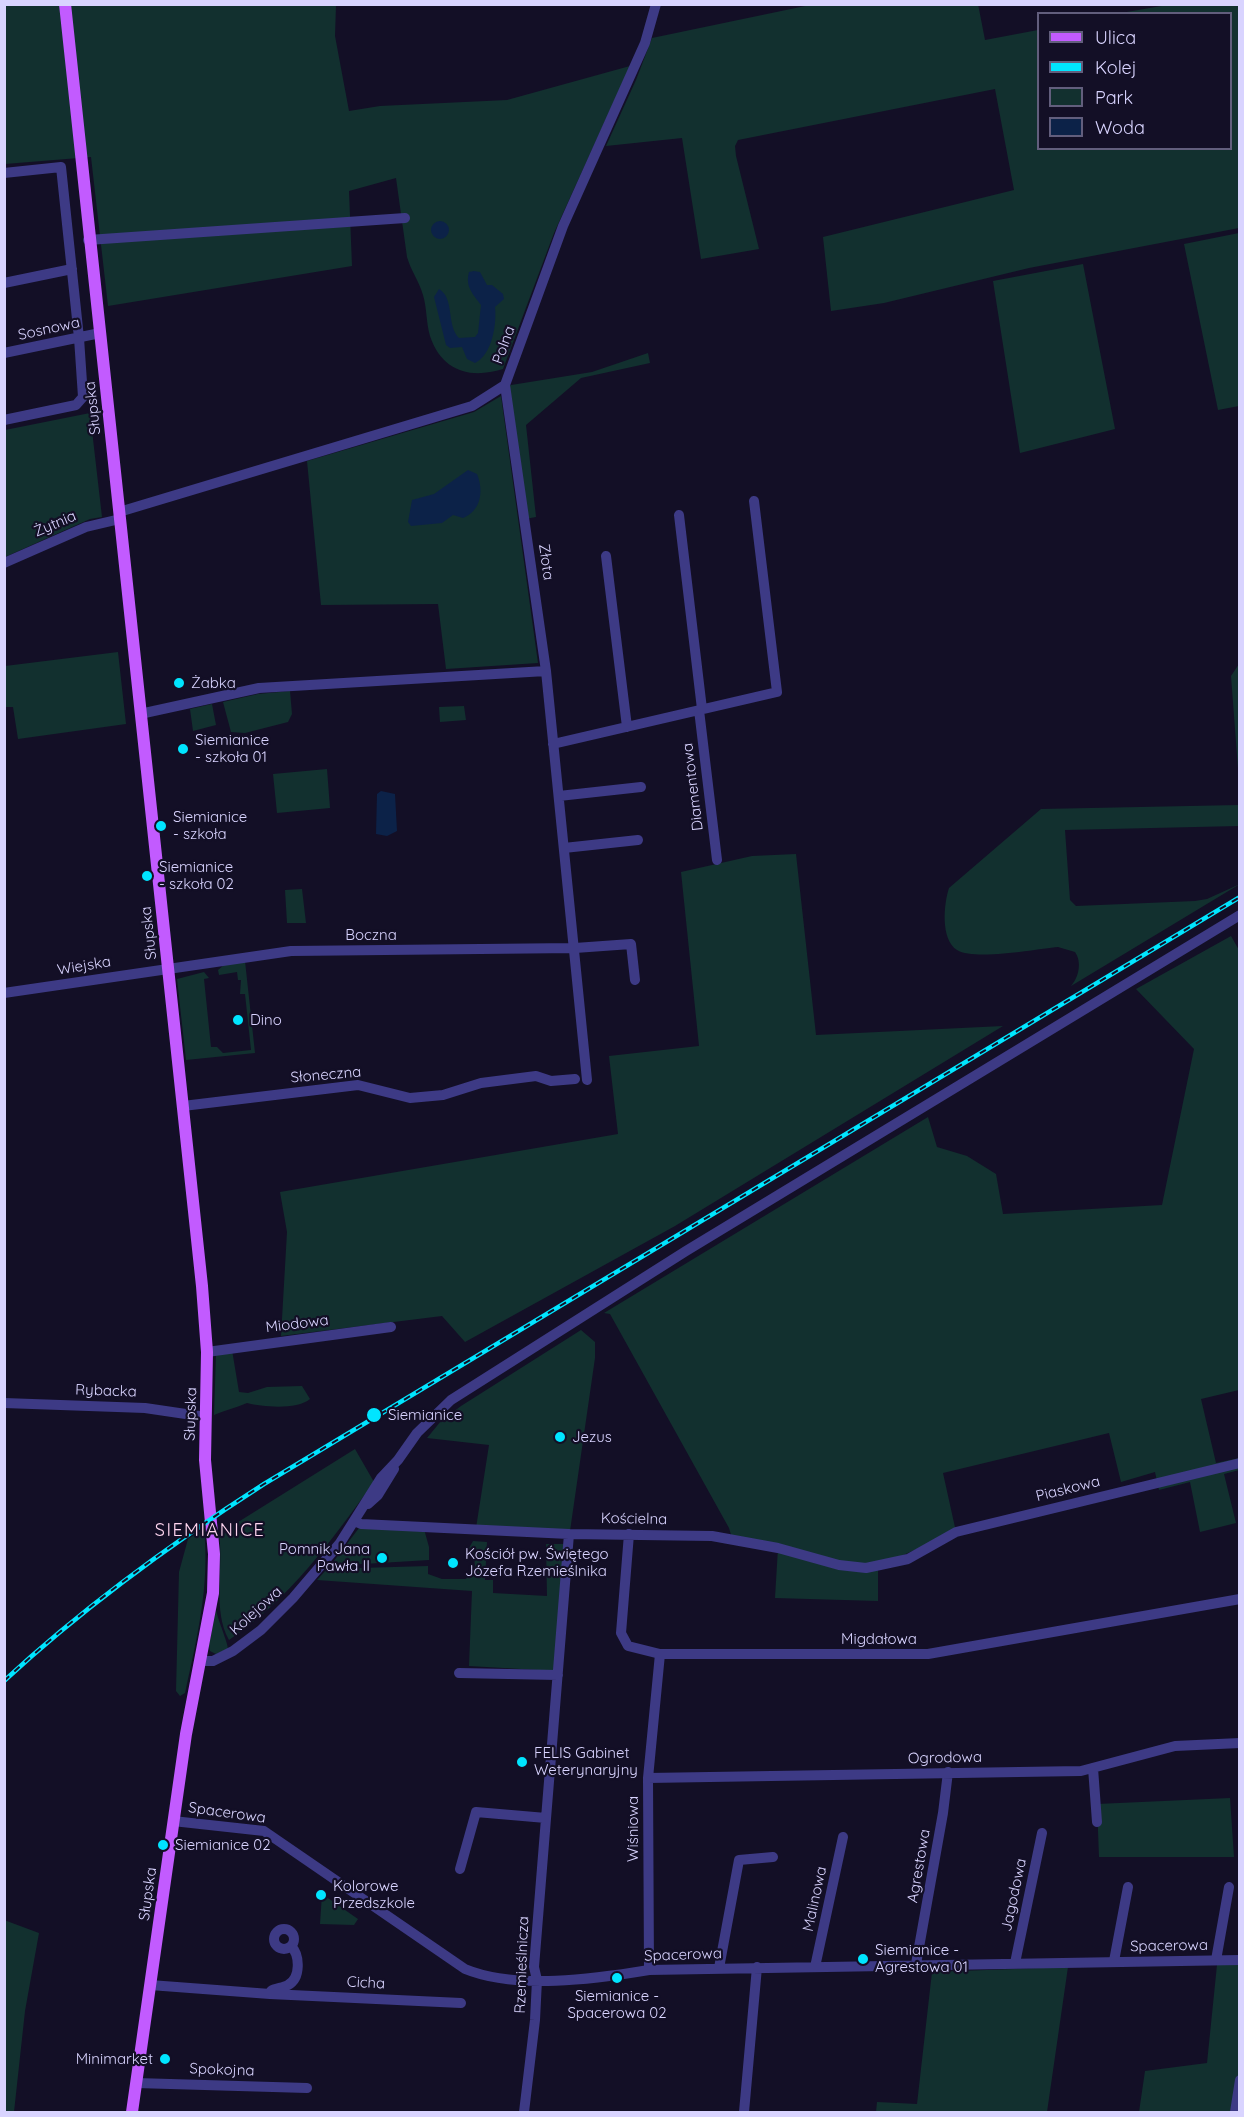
<!DOCTYPE html>
<html>
<head>
<meta charset="utf-8">
<style>
  body { margin:0 }
  #map { position:relative; width:1244px; height:2117px; overflow:hidden; background:#130f26; font-family:Quicksand,sans-serif }
  canvas { display:block }
  .frame { position:absolute; inset:0; border:6px solid #d9d4ff; pointer-events:none }
  .legend { position:absolute; left:1037px; top:12px; width:195px; height:138px; box-sizing:border-box; background:#130f26; border:2px solid #625e7d; margin:0; padding:8px 10px; list-style:none; font-size:18px; color:#d9d4ff }
  .legend li { display:flex; align-items:center; gap:12px; height:30px }
  .legend b { width:30px; border:2px solid #625e7d }
</style>
</head>
<body>
<div id="map">
<canvas width="1244" height="2117"></canvas>
<div class="frame"></div>
<ul class="legend">
<li><b style="height:8px;background:#c25bff"></b>Ulica</li>
<li><b style="height:8px;background:#00e5ff"></b>Kolej</li>
<li><b style="height:16px;background:#12302f"></b>Park</li>
<li><b style="height:16px;background:#0c2248"></b>Woda</li>
</ul>
</div>
<script>
const ctx = document.querySelector('canvas').getContext('2d');
ctx.lineJoin = 'round';
function fillPath(path, color) { ctx.fillStyle = color; ctx.fill(path, 'evenodd'); }
function trace(path, color, width, dash) { ctx.strokeStyle = color; ctx.lineWidth = width; ctx.lineCap = dash ? 'butt' : 'round'; ctx.setLineDash(dash || []); ctx.stroke(path); }
function label(font, color, halo, rows, align = 'center') {
  ctx.font = font + ' Quicksand,sans-serif'; ctx.lineWidth = 4.5; ctx.setLineDash([]); ctx.textBaseline = 'middle'; ctx.strokeStyle = halo; ctx.fillStyle = color; for (const [text, x, y, turn = 0] of rows) {
    ctx.save(); ctx.translate(x, y); ctx.rotate((+turn || 0) * Math.PI / 180); ctx.textAlign = isNaN(turn) ? turn : align; if (halo) ctx.strokeText(text, 0, 0); ctx.fillText(text, 0, 0); ctx.restore();
  }
}
const green = new Path2D(`
  M978,4l7,36 53,-10v118h192v-134l-109,-1 46,-8h72v223l-210,40 -145,35 -53,8 -8,-74 191,-47 -19,-101 -257,51 -3,6 1,10 23,93 -58,10 -19,-121 -76,8 30,-66 16,-42 158,-33z
  M5,5h331l-1,31 14,75 31,-5 127,-6 123,-34 -76,167 -51,136c-32,10 -61,3 -73,-33 -4,-14 -3,-28 -7,-41 -4,-14 -12,-24 -16,-38l-11,-79 -47,13 3,75 -244,40 -17,-149 -86,7z
  M1239,233v173l-21,4 -34,-166z
  M1083,264l32,165 -95,24 -27,-172z
  M648,353l2,10 -69,15 -55,47 10,92 -11,2 -20,-133 87,-14z
  M501,396l37,267 -92,6 -8,-65 -117,1 -14,-144 167,-49z
  M90,413l12,104 -12,2 -85,38v-127z
  M118,652l8,72 -108,15 -5,-32h-8v-41z
  M1239,664v118l-8,-106z
  M290,691l2,23 -4,8 -43,11 -14,-1 -8,-30 35,-8z
  M212,704l4,21 -23,6 -3,-22z
  M464,706l2,14 -26,2 -1,-15z
  M327,769l3,39 -53,5 -4,-39z
  M1239,805v21l-174,4 5,70 6,6 119,-5 12,-2 33,-15 -169,102c8,-9 11,-24 4,-34l-17,-5c-22,2 -83,14 -101,3 -17,-11 -13,-47 -8,-62l92,-79z
  M796,854l20,181 187,-9 -328,200 -210,116 -23,-26 -161,20 6,-104 -7,-40 338,-58 -9,-78 90,-10 -18,-174 71,-16z
  M302,889l4,34h-19l-2,-33z
  M1231,936l8,14v440l-38,9 15,64 23,-5v12l-15,4 12,49 -36,9 -10,-50 -31,8 -4,-18 -34,10 -12,-49 -166,40 13,59 -78,34v35l-103,-3 3,-50 -46,-10 -3,-10 -119,-214 -6,-1 324,-196 9,30 30,9 29,18 7,40 159,-9 32,-156 -58,-60z
  M245,961l10,92 -69,7 -9,-81 27,-7 5,6 -5,1 7,68h6l6,6 28,-3 -6,-56h-5l1,-14h-3l-1,-8 -18,3 -1,-5 6,-5z
  M581,1330l14,12v16l-25,173 -94,-3 13,-83 -62,-7 14,-17 20,-15z
  M232,1350l7,42 9,1 19,-6 35,-1 8,13c-13,11 -47,8 -63,4 -11,5 -22,7 -33,12l2,-62z
  M355,1449l19,33c-43,59 -84,117 -145,158 -17,-30 -5,-72 -10,-106z
  M359,1528l65,1 5,18v13l-99,6z
  M204,1529c6,57 -7,109 -19,164l-5,3 -4,-5 3,-119 9,-33z
  M473,1541l14,1 -2,38h8v13l54,3 -1,-52h19l-10,127 -86,-5 3,-75 -155,-11 10,-11 101,-3v8l14,5h24l9,-13 -1,-8 -6,-8z
  M216,1610c2,10 12,33 12,39l-12,5 -6,-3 -1,-6z
  M1230,1798l4,59h-135l-2,-53z
  M322,1894l36,25 -4,6 -34,-1z
  M4,1920l35,13 -14,78 -11,101h-9z
  M1217,1965h22l1,112 -5,35h-96l6,-41 62,-8z
  M1068,1967l-21,145h-171l1,-10 40,2 15,-132z`);
const water = new Path2D(`
  M431 230a9 9 0 1 1 18 0a9 9 0 1 1-18 0Z
  M474,271l6,1 7,13h5l11,9 1,5 -9,8c2,17 -3,48 -20,56l-8,-4 -5,-12 -12,1 -4,-3 -12,-48 5,-8c16,9 7,36 20,49l16,-1 3,-4 3,-28c-8,-11 -16,-18 -12,-33z
  M468,470l9,4c7,17 4,37 -14,44l-10,-3 -11,8 -31,3 -3,-4 4,-22 22,-6z
  M381,791l14,3 2,37 -10,5 -11,-2 1,-40z`);
const minor = new Path2D(`
  M4,173l57,-6 18,171 4,59 -7,8 -72,15
  M88,240l317,-22
  M4,283l68,-14
  M4,353l96,-20
  M505,385l41,286 41,409
  M119,512l353,-106 33,-21 58,-159 82,-183 11,-39
  M679,515l23,194
  M606,556l21,171
  M4,563l82,-36 34,-8
  M699,710l18,150
  M140,714l119,-26 287,-17
  M553,744l224,-52 -23,-191
  M559,796l82,-9
  M564,848l74,-8
  M4,993l287,-42 284,-3 56,-4 4,36
  M183,1106l175,-21 52,13 33,-3 38,-12 55,-7 15,5 24,-2
  M207,1352l184,-25
  M4,1403l141,5 61,9
  M368,1504l10,-9 16,-26
  M354,1521l7,3 208,10 143,2 66,12 61,17 27,3 42,-9 48,-27 284,-69
  M629,1534l-8,99 7,13 32,8h268l312,-55
  M200,1661h13l20,-10 28,-21 32,-32 47,-55 41,-65 17,-18 19,-27 34,-33 235,-149 554,-336
  M459,1673l99,2
  M1093,1768l4,54
  M648,1778l433,-7 94,-25 65,-3
  M173,1821l91,10 201,138c51,21 130,10 184,1l591,-10
  M460,1869l16,-57 70,6
  M274 1939a10 10 0 1 1 20 0a10 10 0 1 1-20 0Z
  M1216,1960l13,-73
  M1114,1961l14,-74
  M1015,1963l27,-130
  M916,1964l27,-151 5,-41
  M815,1967l28,-130
  M719,1968l20,-108 34,-3
  M649,1970l-1,-192 12,-124
  M150,1985l120,9 191,9
  M271,1991c4,-3 12,-3 17,-6 13,-7 12,-30 3,-39
  M136,2083l171,5
  M524,2112l11,-92 2,-40 -3,-13 35,-433
  M744,2112l13,-145
  M1235,2112l5,-32`);
const major = new Path2D(`
  M65,4l137,1282 5,66 -2,108 9,94 -1,39 -27,141 -54,378`);
const rail = new Path2D(`
  M4,1681c81,-75 168,-138 260,-197l976,-587`);
const markers = [
  [179,683,6,"#00e5ff"],
  [183,749,6,"#00e5ff"],
  [161,826,6,"#00e5ff"],
  [147,876,6,"#00e5ff"],
  [238,1020,6,"#00e5ff"],
  [374,1415,8,"#00e5ff"],
  [560,1437,6,"#00e5ff"],
  [382,1558,6,"#00e5ff"],
  [453,1563,6,"#00e5ff"],
  [522,1762,6,"#00e5ff"],
  [163,1845,6,"#00e5ff"],
  [321,1895,6,"#00e5ff"],
  [863,1959,6,"#00e5ff"],
  [617,1978,6,"#00e5ff"],
  [165,2059,6,"#00e5ff"]
];
const streetNames = [
  ["Sosnowa",49,329,-12],
  ["Polna",504,345,-70],
  ["Słupska",93,408,-96],
  ["Żytnia",55,524,-23],
  ["Złota",546,562,82],
  ["Diamentowa",693,787,-97],
  ["Słupska",149,933,-96],
  ["Boczna",371,935],
  ["Wiejska",84,966,-9],
  ["Słoneczna",326,1075,-5],
  ["Miodowa",297,1324,-7],
  ["Rybacka",106,1391,2],
  ["Słupska",191,1414,-88],
  ["Piaskowa",1068,1489,-14],
  ["Kościelna",634,1519,1],
  ["Kolejowa",256,1611,-42],
  ["Migdałowa",879,1639],
  ["Ogrodowa",945,1758,-1],
  ["Spacerowa",227,1813,8],
  ["Wiśniowa",633,1829,-90],
  ["Agrestowa",919,1866,-80],
  ["Słupska",148,1894,-82],
  ["Jagodowa",1014,1895,-78],
  ["Malinowa",815,1899,-78],
  ["Spacerowa",1169,1946,-1],
  ["Spacerowa",683,1955,-2],
  ["Rzemieślnicza",522,1965,-88],
  ["Cicha",366,1983,3],
  ["Spokojna",222,2070,2]
];
const poiNames = [
  ["Żabka",191,683],
  ["Siemianice",195,740],
  ["- szkoła 01",195,757],
  ["Siemianice",173,817],
  ["- szkoła",173,834],
  ["Siemianice",159,867],
  ["- szkoła 02",159,884],
  ["Dino",250,1020],
  ["Siemianice",388,1415],
  ["Jezus",572,1437],
  ["Pomnik Jana",370,1549,"right"],
  ["Pawła II",370,1566,"right"],
  ["Kościół pw. Świętego",465,1554],
  ["Józefa Rzemieślnika",465,1571],
  ["FELIS Gabinet",534,1753],
  ["Weterynaryjny",534,1770],
  ["Siemianice 02",175,1845],
  ["Kolorowe",333,1886],
  ["Przedszkole",333,1903],
  ["Siemianice -",875,1950],
  ["Agrestowa 01",875,1967],
  ["Siemianice -",617,1996,"center"],
  ["Spacerowa 02",617,2013,"center"],
  ["Minimarket",153,2059,"right"]
];
const quarterNames = [
  ["SIEMIANICE",210,1531]
];
fillPath(green, '#12302f');
fillPath(water, '#0c2248');
trace(minor, '#3d3a85', 10);
trace(major, '#c25bff', 12);
trace(rail, '#00e5ff', 4.5);
trace(rail, '#130f26', 2, [7]);
for (const [x, y, r, color] of markers) { const dot = new Path2D(); dot.arc(x, y, r, 0, 2 * Math.PI); ctx.fillStyle = color; ctx.fill(dot); trace(dot, '#130f26', 2); }
label('15px', '#d9d4ff', '#130f26', streetNames);
label('15px', '#d9d4ff', '#130f26', poiNames, 'left');
ctx.letterSpacing = '1.5px';
label('18px', '#ffd6f0', '#130f26', quarterNames);
ctx.letterSpacing = '0px';
</script>
</body>
</html>
